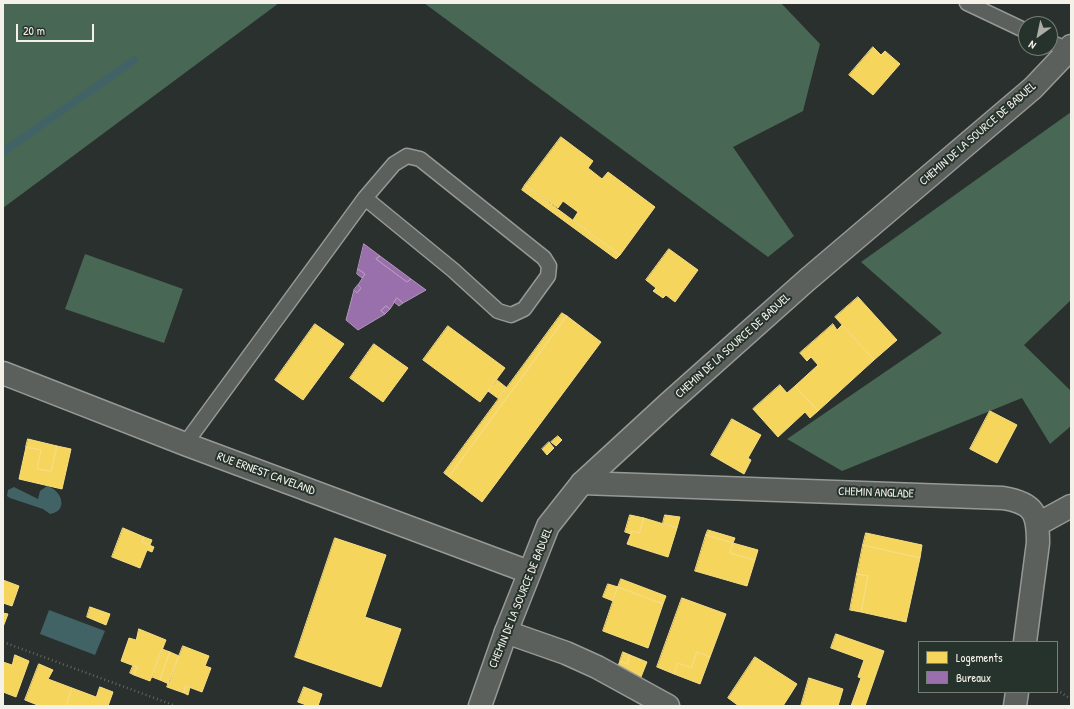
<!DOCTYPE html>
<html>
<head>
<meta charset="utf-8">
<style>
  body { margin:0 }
  #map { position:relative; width:1074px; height:709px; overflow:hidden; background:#29302d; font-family:"Patrick Hand",sans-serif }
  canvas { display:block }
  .frame { position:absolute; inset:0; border:4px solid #f4f1e8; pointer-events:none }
  .legend { position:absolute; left:918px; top:641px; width:140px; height:52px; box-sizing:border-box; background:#26332d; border:1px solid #787f78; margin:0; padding:5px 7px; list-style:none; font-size:12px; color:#f4f1e8 }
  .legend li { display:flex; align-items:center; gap:8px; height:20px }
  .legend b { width:20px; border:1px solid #787f78 }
  .north { position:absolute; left:1018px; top:16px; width:40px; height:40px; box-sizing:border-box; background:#26332d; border:1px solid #787f78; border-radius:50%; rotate:213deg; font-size:11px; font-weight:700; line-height:16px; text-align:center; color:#f4f1e8 }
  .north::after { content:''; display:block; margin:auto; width:14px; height:18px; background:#adada7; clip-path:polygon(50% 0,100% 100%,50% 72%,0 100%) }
  .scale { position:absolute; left:16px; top:24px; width:78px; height:18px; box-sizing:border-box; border:2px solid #f4f1e8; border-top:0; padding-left:5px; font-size:12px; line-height:14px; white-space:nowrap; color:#f4f1e8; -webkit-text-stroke:3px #26332d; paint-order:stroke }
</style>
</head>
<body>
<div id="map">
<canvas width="1074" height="709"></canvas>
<div class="frame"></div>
<ul class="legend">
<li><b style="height:11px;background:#f6d55c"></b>Logements</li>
<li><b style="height:11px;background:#9970ab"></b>Bureaux</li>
</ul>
<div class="north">N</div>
<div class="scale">20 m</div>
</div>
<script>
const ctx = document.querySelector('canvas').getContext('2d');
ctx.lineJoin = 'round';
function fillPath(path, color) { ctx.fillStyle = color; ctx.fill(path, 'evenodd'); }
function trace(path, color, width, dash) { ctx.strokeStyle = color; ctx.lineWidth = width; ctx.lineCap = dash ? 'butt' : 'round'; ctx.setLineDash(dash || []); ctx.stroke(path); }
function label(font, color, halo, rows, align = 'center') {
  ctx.font = font + ' "Patrick Hand",sans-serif'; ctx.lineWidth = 4; ctx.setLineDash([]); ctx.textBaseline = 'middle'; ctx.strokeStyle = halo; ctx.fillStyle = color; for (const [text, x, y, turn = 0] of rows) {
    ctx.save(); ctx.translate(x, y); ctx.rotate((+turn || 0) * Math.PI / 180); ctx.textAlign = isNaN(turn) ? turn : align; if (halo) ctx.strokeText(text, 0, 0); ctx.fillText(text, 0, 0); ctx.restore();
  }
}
const green = new Path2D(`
  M3,3h276l-276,205z
  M424,3h357l39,41 -17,67 -70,36 61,89 -26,21z
  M1071,112v188l-47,45 47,46v35l-21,18 -28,-46 -180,73 -55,-32 155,-106 -81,-71z
  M85,254l98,35 -19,54 -99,-34z`);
const water = new Path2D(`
  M47,486c15,4 22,25 3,28l-7,-5 -33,-11 -3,-2 1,-6 6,-3 24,12 2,-8z
  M49,610l56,21 -10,24 -55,-21z`);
const homes = new Path2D(`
  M873,47l8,8 4,-4 15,13 -27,31 -24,-20z
  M561,137l32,24 -5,7 14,11 6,-7 47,35 -35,48 -47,-35 5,-8 -15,-11 -5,7 -33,-23z
  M525,185l95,70 -4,4 -94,-69z
  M669,249l29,21 -23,32 -9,-7 -3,3 -10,-7 3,-3 -10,-8z
  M858,297l39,43 -23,20 -39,-43z
  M562,313l5,3 -118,161 -5,-4z
  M567,316l34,26 -119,160 -33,-25z
  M315,324l29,20 -41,56 -28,-20z
  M833,324l4,6 5,-5 32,35 -56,51 -23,-25 23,-21 -7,-8 -4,4 -7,-8z
  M448,326l57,42 -25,34 -57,-42z
  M374,344l34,24 -25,34 -33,-24z
  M497,380l10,8 -8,11 -11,-8z
  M780,385l7,8 8,-7 23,25 -8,7 -5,-6 -27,25 -25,-28z
  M990,411l27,14 -20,38 -27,-14z
  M732,419l29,16 -13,23 3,2 -7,14 -33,-19z
  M558,436l4,4 -6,6 -5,-4z
  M28,439l29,7 -6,25 -14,-2 4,-19 -15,-3z
  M549,442l5,6 -7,7 -5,-6z
  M57,446l14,3 -9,40 -43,-10 7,-32 15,3 -4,19 14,2z
  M630,515l14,3 -5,15 -7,-2 -1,3 -6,-2z
  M665,515l15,2 -3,11 -14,-5z
  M644,518l33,10 -9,29 -41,-13 5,-13 7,2z
  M123,528l21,9 -2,5 12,5 -2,5 -5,-2 -7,18 -28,-11z
  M708,530l27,8 -2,5 -27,-8z
  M866,533l56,12 -2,13 -57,-13z
  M706,535l27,8 -3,10 25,7 -8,26 -52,-15z
  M144,537l8,3 -2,5 -8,-3z
  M335,538l51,17 -21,62 36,12 -20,58 -86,-30z
  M733,543l25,7 -3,10 -25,-7z
  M863,545l57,13 -14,64 -45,-10 7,-36 -11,-2z
  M857,574l11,2 -7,36 -11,-2z
  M621,579l45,17 -3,8 -45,-17z
  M3,580l16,6 -7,20 -9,-3z
  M608,584l10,3 -5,14 -10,-4z
  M618,587l45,17 -15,44 -45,-17z
  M682,598l44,16 -16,43 -13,-5 -6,16 -13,-5 -4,11 -17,-7z
  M90,607l20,7 -4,11 -19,-8z
  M3,613l5,1 -5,13z
  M139,629l27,11 -16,41 -16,-6 3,-8 -16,-6 8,-23 7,2z
  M836,634l48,17 -19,55h-14l10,-28 -3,-1 6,-17 -33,-12z
  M183,646l26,10 -4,10 6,2 -9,24 -16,-6 -2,7 -17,-6z
  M162,649l8,3 -10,28 -8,-3z
  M170,652l9,4 -10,28 -9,-4z
  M623,652l7,3 -3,9 -7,-3z
  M697,652l13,5 -10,27 -26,-10 4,-11 13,5z
  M15,655l14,6 -13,36 -13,-5v-30l9,3z
  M630,655l17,7 -8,20 -24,-10 5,-11 7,3z
  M755,657l42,27 -14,22h-44l-11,-8z
  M39,664l14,6 -5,9 24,9 -6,18h-26l-15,-6z
  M133,666l4,1 -3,8 -4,-2z
  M809,678l34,11 -5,17h-37z
  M186,686l4,1 -2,8 -4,-2z
  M100,687l13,5 -5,14h-42l6,-18 24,9z
  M304,687l18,7 -4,12h-9l-11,-4z`);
const offices = new Path2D(`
  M364,244l16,12 -4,3 31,23 4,-3 15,11 -23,13 -6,-5 -7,11 -4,-3 -5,5 4,3 -27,16 -12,-10 8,-30 3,3 4,-5 -3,-3 7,-11 -7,-5z
  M380,256l31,23 -4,3 -31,-23z
  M358,269l7,5 -3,4 -5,-4z
  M358,285l3,3 -4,5 -3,-3z
  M397,298l6,5 -4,3 -5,-4z
  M386,306l4,3 -5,5 -4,-3z`);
const stream = new Path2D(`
  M3,152l131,-92`);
const path = new Path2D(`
  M3,642l173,64
  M1057,690l14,9`);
const service = new Path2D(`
  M967,3l59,28
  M1050,42l19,8
  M185,444l180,-246 29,-34 13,-8 13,3 124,99 5,8 -1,10 -24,33 -13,6 -13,-4 -45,-41 -88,-72`);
const minor = new Path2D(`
  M3,373l182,71 344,128
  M582,483l421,15c31,5 35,15 35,45l-13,99
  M1038,524l33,-18
  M506,632l60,21 31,14 71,39
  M1015,706l2,-14`);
const tertiary = new Path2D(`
  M480,706l26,-74 42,-106 34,-43 87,-80 138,-123 226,-192 36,-38 2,-4`);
const streetNames = [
  ["CHEMIN DE LA SOURCE DE BADUEL",978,134,-41],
  ["CHEMIN DE LA SOURCE DE BADUEL",733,346,-42],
  ["RUE ERNEST CAVELAND",266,474,20],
  ["CHEMIN ANGLADE",876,493,2],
  ["CHEMIN DE LA SOURCE DE BADUEL",521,598,-68]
];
fillPath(green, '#496755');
fillPath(water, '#426365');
fillPath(homes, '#f6d55c');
trace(homes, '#f5dd86', 1);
fillPath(offices, '#9970ab');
trace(offices, '#b497bd', 1);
trace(stream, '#426365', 8);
trace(service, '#969996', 17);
trace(minor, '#969996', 25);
trace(tertiary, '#969996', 25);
trace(path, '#646764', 2.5, [1, 3]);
trace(service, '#5c605c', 14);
trace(minor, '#5c605c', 22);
trace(tertiary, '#5c605c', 22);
label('12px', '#f4f1e8', '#26332d', streetNames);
</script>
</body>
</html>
